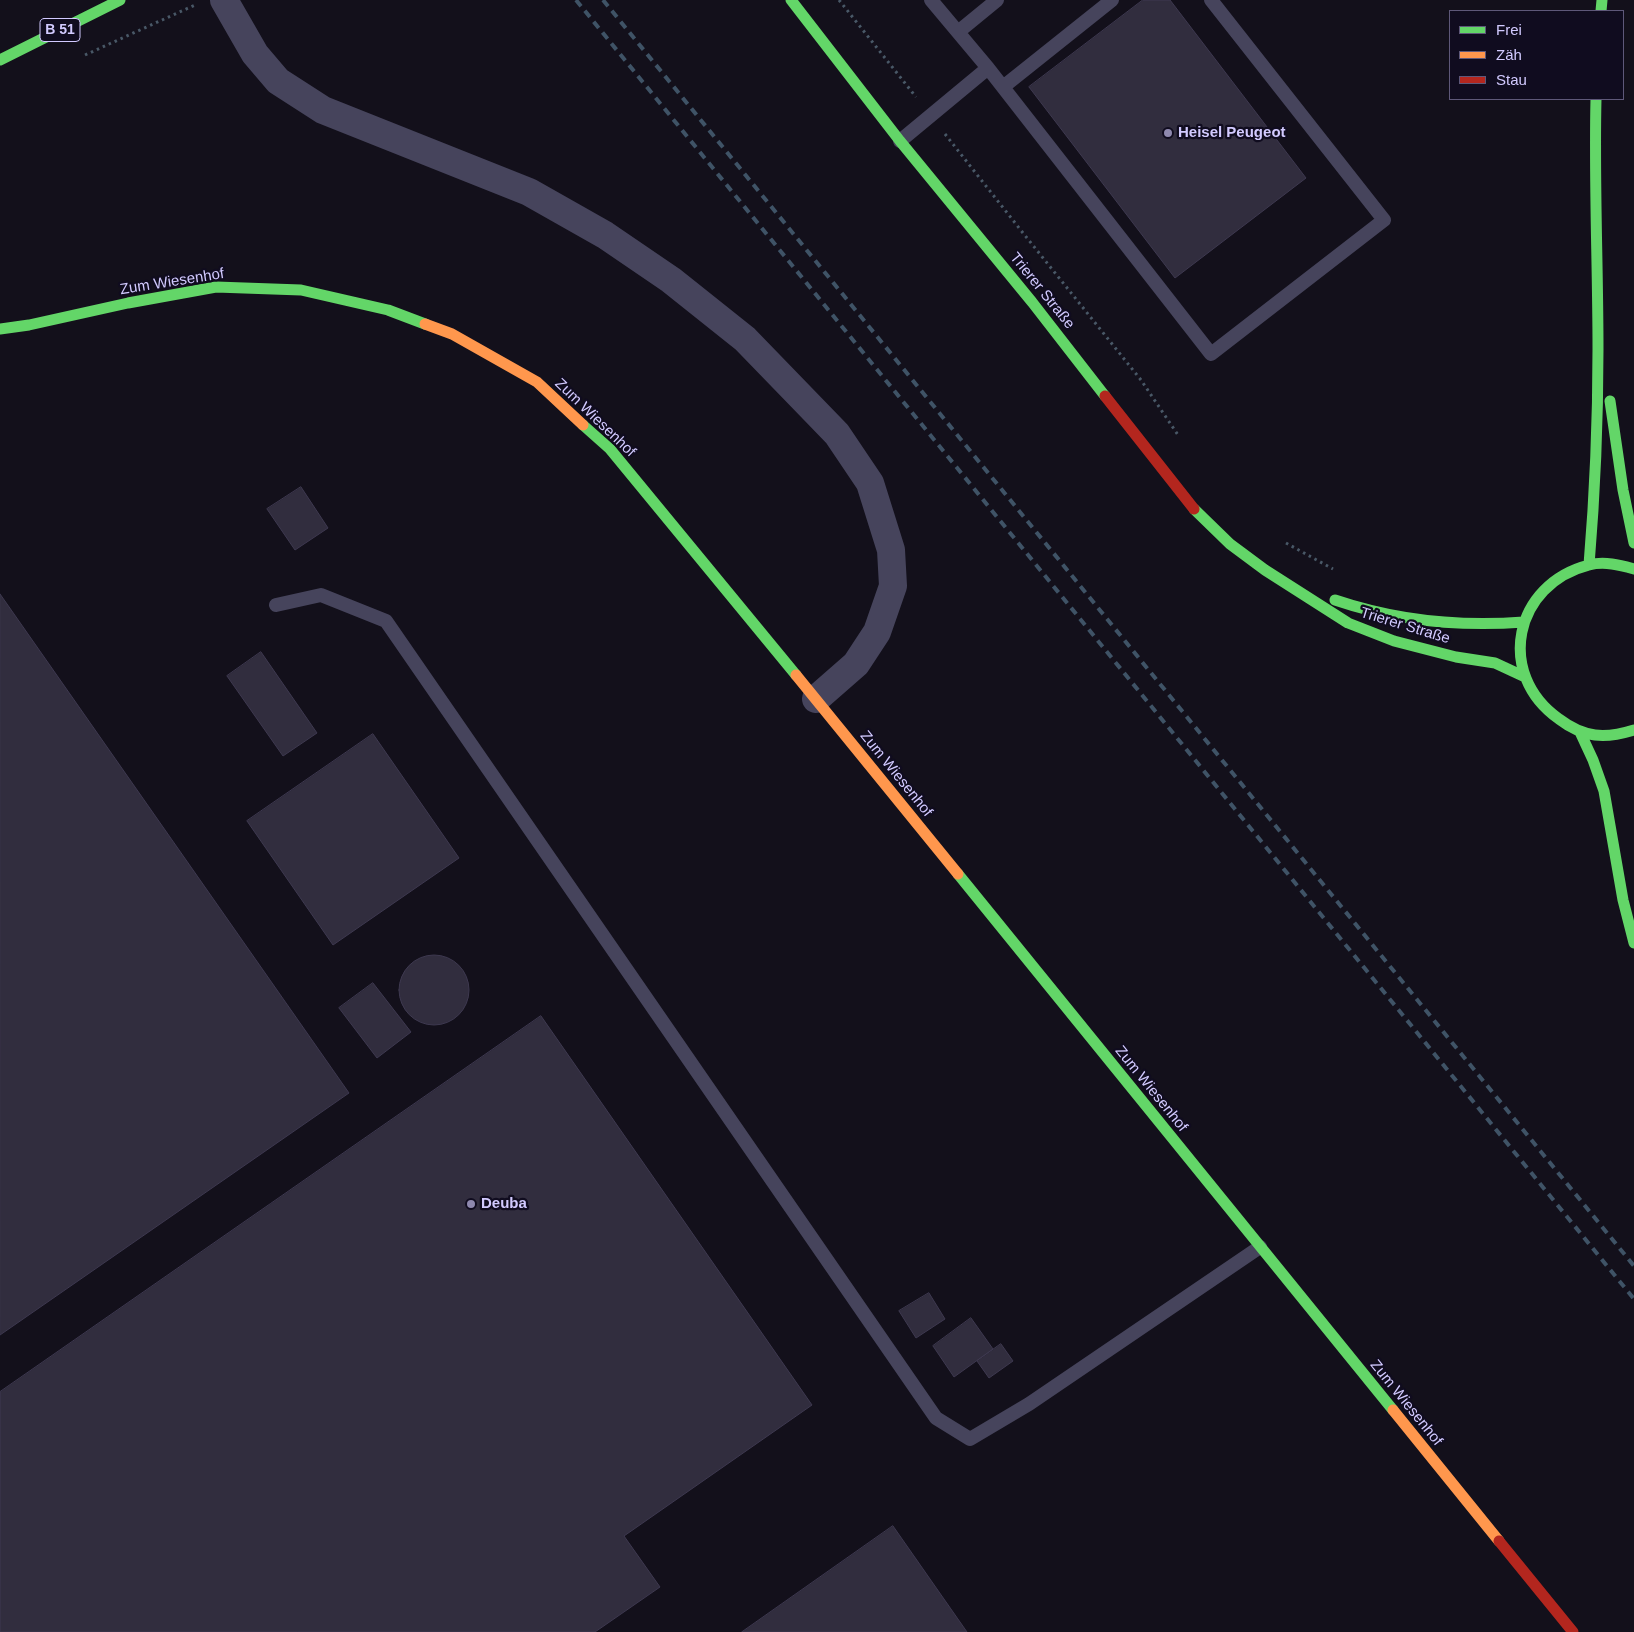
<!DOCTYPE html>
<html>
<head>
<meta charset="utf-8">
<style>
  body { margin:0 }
  #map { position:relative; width:1634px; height:1632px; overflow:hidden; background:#13101b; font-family:Helvetica,sans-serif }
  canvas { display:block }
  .legend { position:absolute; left:1449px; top:10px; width:175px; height:90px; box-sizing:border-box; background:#100c1f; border:1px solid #5e5879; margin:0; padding:6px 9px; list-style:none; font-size:15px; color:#d2caff }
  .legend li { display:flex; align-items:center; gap:10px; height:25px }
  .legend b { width:25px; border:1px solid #5e5879 }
</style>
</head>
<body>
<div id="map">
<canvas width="1634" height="1632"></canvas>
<ul class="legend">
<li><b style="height:6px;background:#63d668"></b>Frei</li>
<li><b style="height:6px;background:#ff974d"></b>Zäh</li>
<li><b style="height:6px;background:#b3261e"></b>Stau</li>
</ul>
</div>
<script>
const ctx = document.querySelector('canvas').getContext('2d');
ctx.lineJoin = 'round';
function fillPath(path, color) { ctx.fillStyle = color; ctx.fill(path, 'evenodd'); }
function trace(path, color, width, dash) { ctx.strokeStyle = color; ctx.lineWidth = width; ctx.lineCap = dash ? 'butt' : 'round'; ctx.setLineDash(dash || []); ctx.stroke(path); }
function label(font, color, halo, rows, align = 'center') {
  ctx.font = font + ' Helvetica,sans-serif'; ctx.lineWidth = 4.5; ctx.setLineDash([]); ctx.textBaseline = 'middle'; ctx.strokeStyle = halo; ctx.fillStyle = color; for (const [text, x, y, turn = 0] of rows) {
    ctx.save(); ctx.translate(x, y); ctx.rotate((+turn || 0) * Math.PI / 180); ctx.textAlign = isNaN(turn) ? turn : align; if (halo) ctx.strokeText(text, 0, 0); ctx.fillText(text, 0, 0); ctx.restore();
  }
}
const building = new Path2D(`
  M1143,0h27l136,178 -131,100 -146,-191z
  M301,487l27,41 -33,22 -28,-41z
  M0,594l349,499 -349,242z
  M261,652l56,81 -34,23 -56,-80z
  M373,734l86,124 -126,87 -86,-124z
  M399 990a35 35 0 1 1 70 0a35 35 0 1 1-70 0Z
  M373,983l38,49 -34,26 -38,-50z
  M541,1016l271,389 -188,131 36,51 -65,45h-595v-240z
  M929,1293l16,26 -29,19 -17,-27z
  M971,1318l22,31 -39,28 -21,-31z
  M1001,1344l12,17 -24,17 -12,-17z
  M893,1526l74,106h-225z`);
const path = new Path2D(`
  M839,0l77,97
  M85,55l110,-50
  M945,134l78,99 118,147 37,55
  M1286,543l47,26`);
const lane = new Path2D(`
  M931,0l57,68 223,286 173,-134 -173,-220
  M958,32l39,-32
  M1003,87l109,-87
  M900,141l88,-73
  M276,605l45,-10 65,26 550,797 34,21 59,-35 231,-157`);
const street = new Path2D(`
  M224,0l31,54 23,27 45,29 206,82 76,43 66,45 74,59 92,95 33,49 21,67 2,36 -16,46 -21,32 -40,35`);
const fast = new Path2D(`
  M791,0l109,141 132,161 73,94
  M1601,11l1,-11
  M0,60l120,-60
  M0,329l29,-4 99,-22 88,-16 85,3 87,20 37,14
  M1610,401l13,89 11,53
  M583,425l27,24 186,226
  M1194,509l36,35 35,26 83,53 46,18 62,16 39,6 28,13
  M1589,565c6,-72 9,-144 9,-216 0,-83 -4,-167 -2,-250
  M1634,569c-14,-4 -30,-8 -45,-4 -75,19 -94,109 -30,154 25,19 46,20 75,11
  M1335,600c62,21 124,27 189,22
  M1580,732l13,28 11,31 19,109 11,43
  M958,874l435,536`);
const slow = new Path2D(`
  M425,324l27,10 85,48 46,43
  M796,675l162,199
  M1393,1410l106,131`);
const jam = new Path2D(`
  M1105,396l89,113
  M1499,1541l74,91`);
const rail = new Path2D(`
  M576,0l1058,1299
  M603,0l1031,1266`);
const markers = [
  [1168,133,5,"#8f89af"],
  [471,1204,5,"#8f89af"]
];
const shields = [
  [60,30,40]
];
const shieldNames = [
  ["B 51",60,30]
];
const poiNames = [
  ["Heisel Peugeot",1178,133],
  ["Deuba",481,1204]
];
const streetNames = [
  ["Zum Wiesenhof",172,282,-9],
  ["Trierer Straße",1042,291,51],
  ["Zum Wiesenhof",595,418,44],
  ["Trierer Straße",1405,626,17],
  ["Zum Wiesenhof",896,774,51],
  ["Zum Wiesenhof",1151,1089,51],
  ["Zum Wiesenhof",1406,1403,51]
];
fillPath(building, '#312d3e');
trace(building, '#3e3950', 1);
trace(path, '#495867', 3, [2.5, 4]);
trace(lane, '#46445c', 14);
trace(street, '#46445c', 28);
trace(fast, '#63d668', 11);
trace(slow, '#ff974d', 11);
trace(jam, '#b3261e', 11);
trace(rail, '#3f5366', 4, [8, 6]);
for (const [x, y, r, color] of markers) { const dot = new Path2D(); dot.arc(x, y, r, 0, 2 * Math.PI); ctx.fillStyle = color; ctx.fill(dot); trace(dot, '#100c1f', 2); }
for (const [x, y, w] of shields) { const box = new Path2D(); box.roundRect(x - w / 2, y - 11.5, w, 23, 4); ctx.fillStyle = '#100c1f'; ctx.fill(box); trace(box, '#d2caff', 1); }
label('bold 14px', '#d2caff', null, shieldNames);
label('bold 15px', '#d2caff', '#100c1f', poiNames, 'left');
label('15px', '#d2caff', '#100c1f', streetNames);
</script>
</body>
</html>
